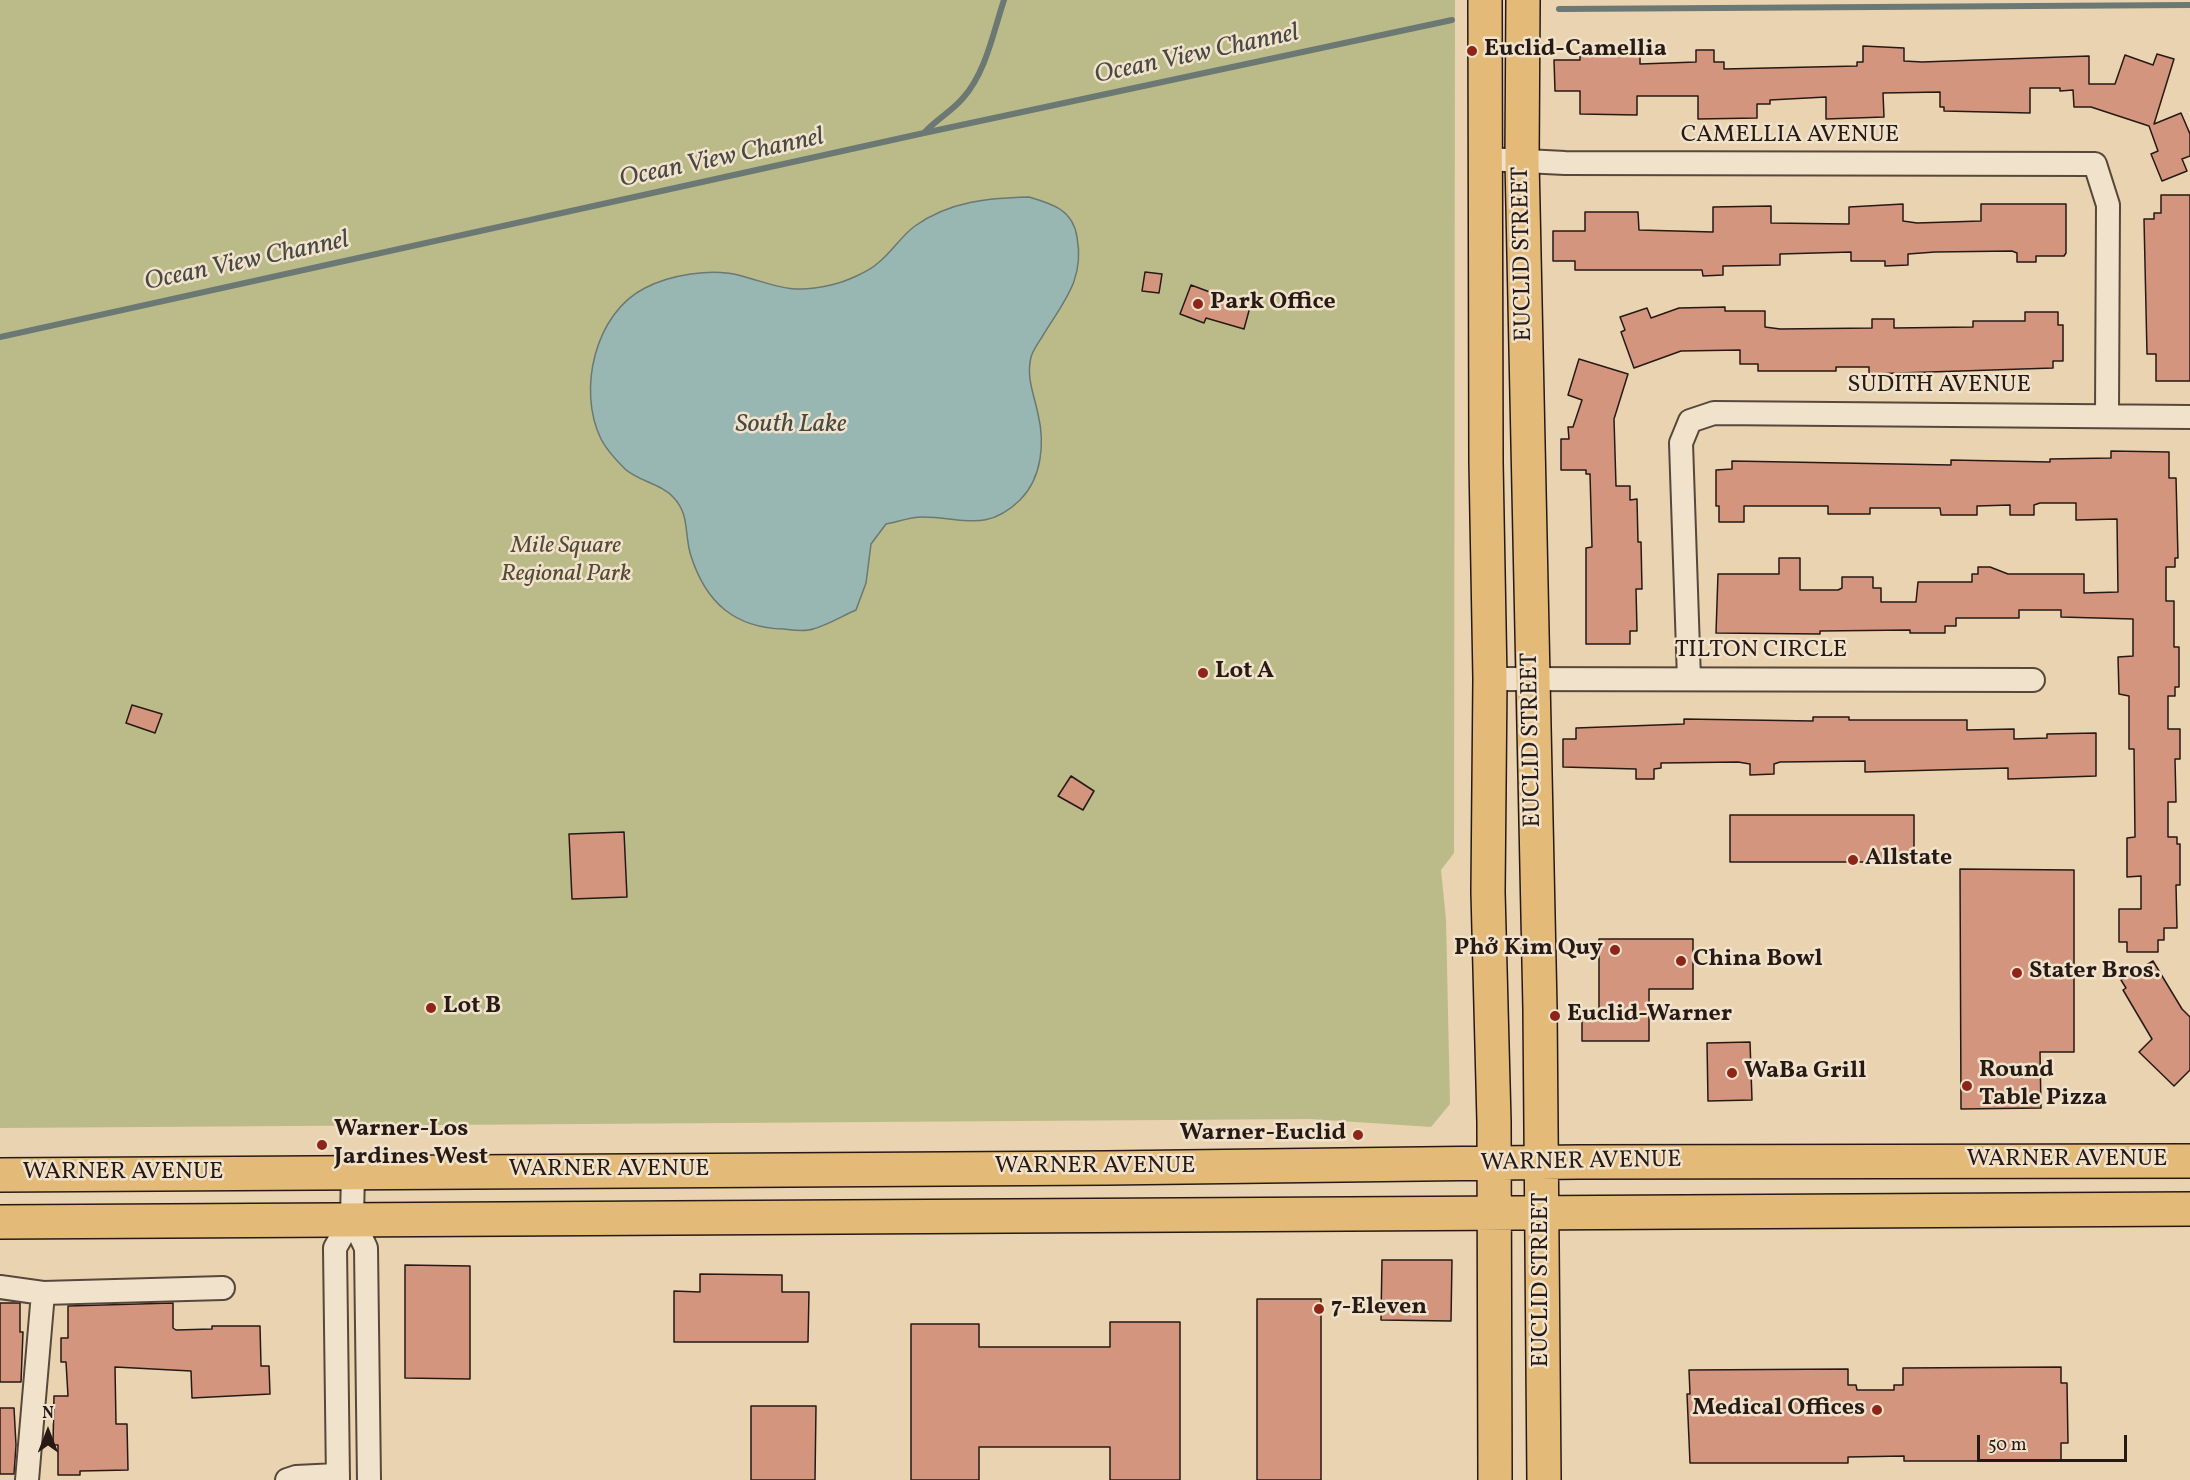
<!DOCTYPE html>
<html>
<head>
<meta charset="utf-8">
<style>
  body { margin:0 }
  #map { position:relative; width:2190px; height:1480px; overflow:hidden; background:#e9d3b0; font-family:Vollkorn,serif }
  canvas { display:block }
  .north { position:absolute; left:18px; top:1402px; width:60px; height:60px; -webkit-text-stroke:4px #f1e2cc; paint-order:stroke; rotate:0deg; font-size:16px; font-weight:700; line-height:24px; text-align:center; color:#271a15 }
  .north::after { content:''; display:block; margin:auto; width:21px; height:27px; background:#271a15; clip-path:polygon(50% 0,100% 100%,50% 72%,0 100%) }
  .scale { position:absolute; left:1977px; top:1435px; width:150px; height:27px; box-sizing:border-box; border:3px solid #271a15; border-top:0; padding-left:8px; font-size:18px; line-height:21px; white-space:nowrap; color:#271a15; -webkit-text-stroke:4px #f1e2cc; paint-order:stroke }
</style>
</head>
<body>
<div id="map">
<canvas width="2190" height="1480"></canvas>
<div class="north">N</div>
<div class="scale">50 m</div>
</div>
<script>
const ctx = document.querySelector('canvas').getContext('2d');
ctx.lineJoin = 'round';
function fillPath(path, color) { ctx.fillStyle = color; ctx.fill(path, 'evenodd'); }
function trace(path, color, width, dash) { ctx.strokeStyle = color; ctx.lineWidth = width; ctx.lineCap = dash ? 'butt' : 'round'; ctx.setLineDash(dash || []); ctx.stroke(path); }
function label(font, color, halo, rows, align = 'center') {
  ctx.font = font + ' Vollkorn,serif'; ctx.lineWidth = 5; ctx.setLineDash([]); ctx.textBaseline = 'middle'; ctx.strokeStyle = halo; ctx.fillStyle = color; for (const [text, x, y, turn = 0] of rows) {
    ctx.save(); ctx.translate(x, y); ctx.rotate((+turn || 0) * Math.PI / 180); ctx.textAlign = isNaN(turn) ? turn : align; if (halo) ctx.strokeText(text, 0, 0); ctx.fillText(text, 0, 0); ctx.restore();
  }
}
const green = new Path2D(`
  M0,0h1455l-1,853 -13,17 5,50 4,184 -19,23 -121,-8 -1310,9z`);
const water = new Path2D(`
  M1029,197c24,7 44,13 48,40 8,43 -14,65 -35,100 -4,6 -9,13 -11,20 -5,21 3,37 7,57 7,29 4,64 -18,86 -34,33 -57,17 -98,17 -12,0 -25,5 -36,7l-15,20 -5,39 -10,27c-14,6 -28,15 -43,19 -8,3 -20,1 -29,0 -49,-1 -78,-26 -93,-73 -7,-21 -1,-41 -17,-58 -12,-14 -36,-17 -49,-29 -8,-8 -19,-20 -24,-30 -24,-49 -6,-126 44,-151 25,-13 66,-20 93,-13 39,10 51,20 93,10 14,-3 37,-13 47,-22 14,-11 23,-27 37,-37 35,-25 74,-28 114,-29z`);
const stream = new Path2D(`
  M1559,9l631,-4
  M925,132c11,-12 27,-21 38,-34 23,-26 30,-65 41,-98
  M0,337l924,-204 528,-113`);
const building = new Path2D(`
  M1617,46h23v18l56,-2v-12h18v12h10v7l133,-3v-4h6v-16l41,2v13l18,1 167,-6v28h26l10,-29 28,10 4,-11 17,5 -20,65 27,-11 9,21v22l-8,3 5,12 -25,10 -11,-27 7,-3 -9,-25 -58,-19h-17l-1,-17 -13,1v-3h-30v25l-86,-2v-4h-4v-15l-57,1 1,24 -58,2v-22l-56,3v4h-13v14l-59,1v-23h-61v19l-57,-1v-23h-25l-1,-31h26v-7l37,-1z
  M2161,195h29v186h-34v-27h-9l-3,-135h10v-6h7z
  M1903,204v17l14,2 64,-2v-17h85v49l-2,3h-28v6h-19v-9l-5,-2 -77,1 -27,2v11l-23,1v-5h-34v-9l-71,2v11l-57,1v9l-20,1 -1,-6h-127v-9h-22v-30h32v-19h53l1,18 74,2v-25l58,-1v17l78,1v-17z
  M1145,272l17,2 -3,19 -17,-2z
  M1191,285l59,22 -6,22 -38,-11 -2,5 -24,-9z
  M1725,307v4h40v16l15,2 92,-1v-9h22v9l79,-1v-6h52v-9h33v13h5v36h-10v7l-184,6v-7h-33v4h-78v-7h-18v-14l-59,1 -47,17 -13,-36 4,-2 -5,-13 27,-9 4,10 28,-10z
  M1579,359l49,15 -14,45 2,67h14v14l7,-1 1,43h3l1,47h-6l1,42h-7v13h-44v-96l6,-1 -2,-73h-4v-4h-25v-31h8l-1,-12h5l9,-27 -14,-5z
  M2111,451l58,1v26h7l2,80h-3v9h-9v34h8v46h5v40h-4v9h-7v33h12v30h-5l1,43h-8v35h9v7h3v41h-4l1,43h-13v12h-6v12h-31v-10h-8v-33h22v-33l-14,1v-39l8,-1 -1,-88h-5v-53l-10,-2 -1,-37 15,-1v-37l-72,-2v-7h-42v8h-63v8h-11v7h-35v-3l-90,1v3l-104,-1 2,-59h61v-16h21v32h38l4,-2v-11h31v11h8v14h35l2,-20h54v-8h6v-7h12l18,7h76v19l34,-1 -1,-73 -41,1v-17h-36l-6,2v10h-24v-10l-33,1v9h-36l-1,-7h-70v6h-42v-8h-84v16h-25v-16h-3v-36l16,-1v-8l219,4v-5l99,2v-3l61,-1z
  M132,705l30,9 -7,19 -29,-10z
  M1813,717h36v3h118v10l47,-1v10l33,-1v-4l49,-1v43l-88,3v-11l-143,4v-11l-85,1 -6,2v10l-24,1v-11l-12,-2 -77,1v5l-7,1v10h-18v-10l-73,-2v-28h13v-11l108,-4v-5l129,2z
  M1071,776l23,15 -11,19 -25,-14z
  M1730,815h184v47h-184z
  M624,832l3,65 -55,2 -3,-65z
  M1960,869l114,1v182h-34l1,56 -80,1z
  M1599,939h94v50h-44v52h-67v-27h17z
  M2153,961l29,48 8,8v53l-16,16 -35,-34 13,-13 -29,-49 3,-2 -5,-8z
  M1750,1042l2,58 -44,1 -1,-58z
  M1382,1260h70l-1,61 -70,-1z
  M405,1265l65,1v113l-65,-1z
  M700,1274l82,1v17h27l-1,50h-134v-51l26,1z
  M1257,1299h64v181h-64z
  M0,1303h20v29h3l-2,50h-21z
  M173,1303v25l3,2 36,-1v-3h48l1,40h8l1,28 -78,4 -1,-27 -76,-4 1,57h11l1,46 -48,1v4h-22v-30h-5l1,-49h14l-2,-34h-5v-24h7v-32z
  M1110,1322h70v158h-70v-33h-131v33h-68v-156h68v23h131z
  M2061,1367v16h6l1,60h-7v18h-157v-5l-56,1v6h-158l-3,-69h3l-1,-24 159,-1v16h8l1,5h37v-5h9v-17z
  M751,1406h65l-1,74h-64z
  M0,1408h14l2,37 -2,29h-14z`);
const street = new Path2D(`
  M1485,159l80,4 530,1 13,41 -1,209
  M1490,679l543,1
  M1689,679l-8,-236 9,-22 24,-8 476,4
  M353,1172l-1,46 14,30 3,232
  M0,1287l43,6 180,-5
  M27,1480l16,-187
  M287,1480l9,-3 41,-2
  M338,1480l-3,-232 17,-30`);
const primary = new Path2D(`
  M1485,0l1,462 4,217 -2,213 6,230 1,358
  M1523,0l-1,160 18,849 4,471
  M0,1175l1107,-7 472,-6 611,-1
  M0,1222l2190,-13`);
const markers = [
  [1472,51,6,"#8f2418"],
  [1198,304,6,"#8f2418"],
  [1203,673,6,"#8f2418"],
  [1853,860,6,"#8f2418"],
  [1615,950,6,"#8f2418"],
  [1681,961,6,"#8f2418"],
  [2017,973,6,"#8f2418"],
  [431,1008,6,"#8f2418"],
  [1555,1016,6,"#8f2418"],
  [1732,1073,6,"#8f2418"],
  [1967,1086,6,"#8f2418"],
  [1358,1135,6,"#8f2418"],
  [322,1145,6,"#8f2418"],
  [1319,1309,6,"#8f2418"],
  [1877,1410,6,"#8f2418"]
];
const poiNames = [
  ["Euclid-Camellia",1484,51],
  ["Park Office",1210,304],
  ["Lot A",1215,673],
  ["Allstate",1865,860],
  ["Phở Kim Quy",1603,950,"right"],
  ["China Bowl",1693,961],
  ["Stater Bros.",2029,973],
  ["Lot B",443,1008],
  ["Euclid-Warner",1567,1016],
  ["Round",1979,1072],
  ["Table Pizza",1979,1100],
  ["WaBa Grill",1744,1073],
  ["Warner-Los",334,1131],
  ["Jardines West",334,1159],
  ["Warner-Euclid",1346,1135,"right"],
  ["7-Eleven",1331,1309],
  ["Medical Offices",1865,1410,"right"]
];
const streetNames = [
  ["CAMELLIA AVENUE",1790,137],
  ["EUCLID STREET",1524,254,-91],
  ["SUDITH AVENUE",1939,387],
  ["TILTON CIRCLE",1761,652],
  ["EUCLID STREET",1533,740,-91],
  ["WARNER AVENUE",2067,1161],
  ["WARNER AVENUE",1581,1163,-1],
  ["WARNER AVENUE",1095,1168],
  ["WARNER AVENUE",609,1171],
  ["WARNER AVENUE",123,1174],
  ["EUCLID STREET",1543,1280,-90]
];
const parkNames = [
  ["Mile Square",566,548],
  ["Regional Park",566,576]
];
const waterNames = [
  ["Ocean View Channel",1197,56,-12],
  ["Ocean View Channel",722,160,-12],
  ["Ocean View Channel",247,263,-12],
  ["South Lake",791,426]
];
fillPath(green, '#babb88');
fillPath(water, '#99b7b2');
trace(water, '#6b7873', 1.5);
trace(stream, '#6b7873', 6);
fillPath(building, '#d3957e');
trace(building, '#271a15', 1.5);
trace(street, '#58483c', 26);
trace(primary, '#271a15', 36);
trace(street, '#f1e2cc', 22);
trace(primary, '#e4ba78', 33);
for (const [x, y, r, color] of markers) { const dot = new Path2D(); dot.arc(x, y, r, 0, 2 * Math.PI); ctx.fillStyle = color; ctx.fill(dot); trace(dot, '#f1e2cc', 2); }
label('bold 24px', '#271a15', '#f1e2cc', poiNames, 'left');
label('24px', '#271a15', '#f1e2cc', streetNames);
label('italic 24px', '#534a38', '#f1e2cc', parkNames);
label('italic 26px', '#494944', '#f1e2cc', waterNames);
</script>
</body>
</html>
